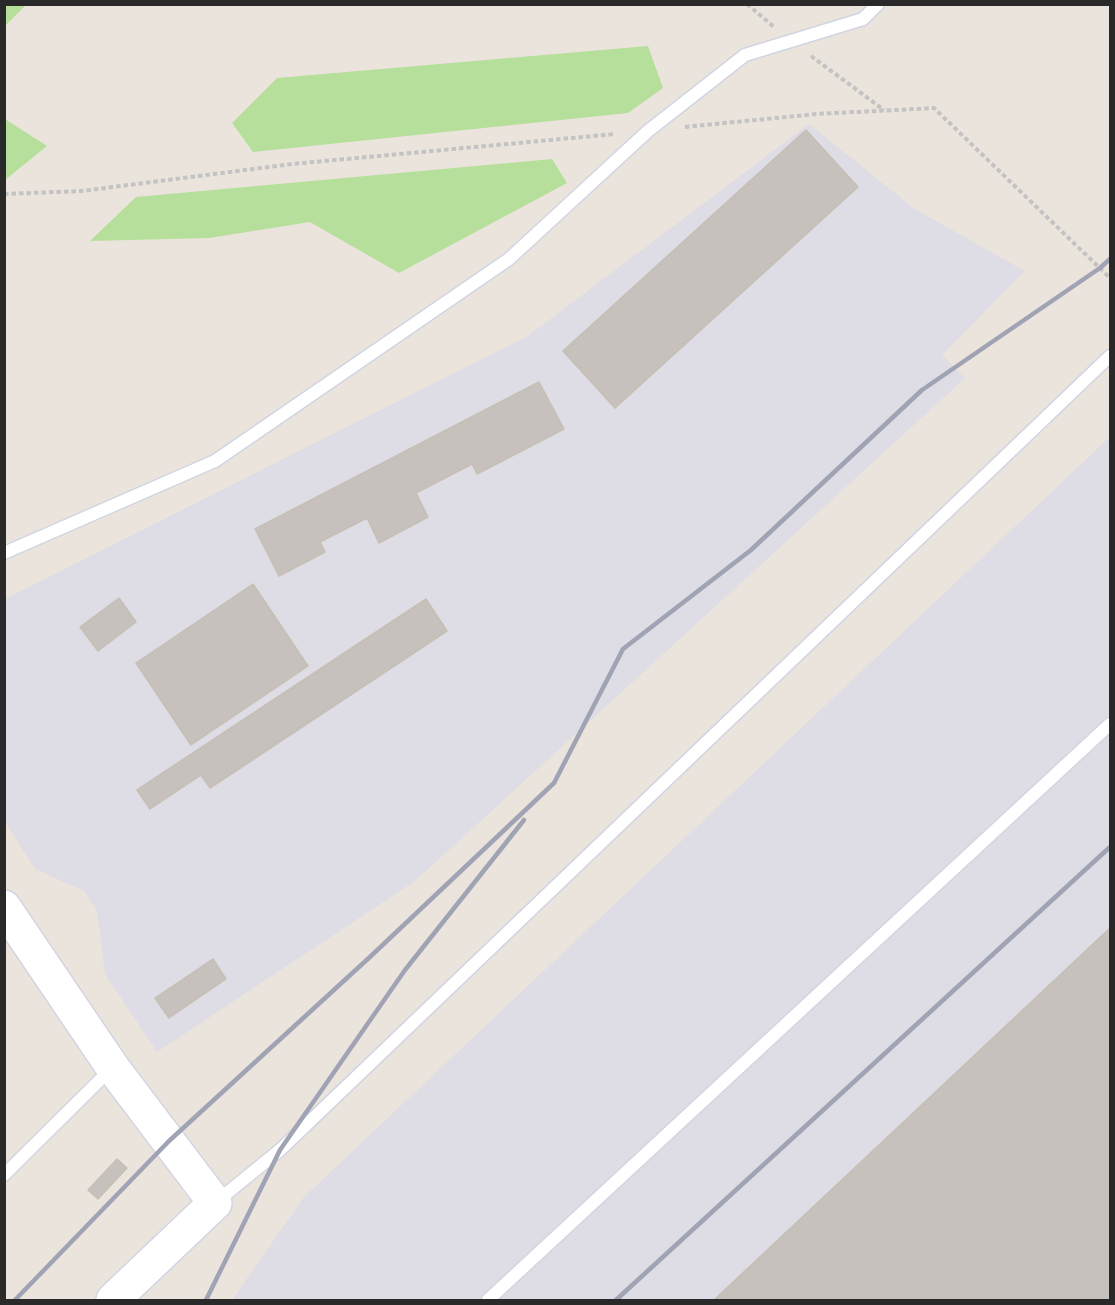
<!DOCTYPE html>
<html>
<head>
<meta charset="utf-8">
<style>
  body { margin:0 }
  #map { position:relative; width:1115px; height:1305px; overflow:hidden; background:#ebe4dc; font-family:"Golos Text",sans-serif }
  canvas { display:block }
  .frame { position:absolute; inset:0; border:6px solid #292929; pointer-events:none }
</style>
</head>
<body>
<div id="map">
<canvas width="1115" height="1305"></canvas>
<div class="frame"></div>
</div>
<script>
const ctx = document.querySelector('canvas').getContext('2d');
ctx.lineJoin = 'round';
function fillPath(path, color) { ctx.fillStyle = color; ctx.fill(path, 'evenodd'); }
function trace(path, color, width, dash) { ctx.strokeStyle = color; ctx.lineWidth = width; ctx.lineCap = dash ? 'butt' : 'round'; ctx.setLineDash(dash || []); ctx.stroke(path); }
const industrial = new Path2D(`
  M809,124l107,86 109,61 -83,84 23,23 -550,503 -258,171 -52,-78 -8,-63 -13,-20 -49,-22 -30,-47v-223l523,-263z
  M1110,437v863h-878l72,-103z`);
const green = new Path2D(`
  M5,4h21v1l-21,21z
  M648,46l15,42 -35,25 -375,39 -21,-29 45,-45z
  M5,119l42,27 -42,34h-1z
  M552,159l15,24 -168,90 -89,-51 -101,16 -119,3 46,-44z`);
const building = new Path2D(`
  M806,130l52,57 -243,221 -52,-57z
  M539,382l25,47 -87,45 -5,-10 -56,29 12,24 -49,26 -12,-25 -47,24 5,10 -46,24 -24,-47z
  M253,584l55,82 -117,79 -55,-82z
  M119,598l17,24 -38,29 -18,-24z
  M426,599l21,32 -237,157 -9,-13 -51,34 -13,-19z
  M1110,928v372h-396z
  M213,959l13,20 -57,39 -14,-20z
  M117,1159l10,9 -29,31 -10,-9z`);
const path = new Path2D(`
  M747,4l27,23
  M811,56l73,54
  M685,127l131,-13 118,-6 176,170
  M4,194l78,-3 210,-27 323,-30`);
const lane = new Path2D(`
  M4,553l211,-92 294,-202 139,-128 97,-76 118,-36 15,-15
  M4,1175l108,-107
  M216,1202l64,-52 830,-794
  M488,1300l622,-576`);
const secondary = new Path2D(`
  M4,907l109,161 102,135 -102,97`);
const rail = new Path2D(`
  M15,1300l154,-159 202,-185 183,-173 69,-134 128,-99 171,-160 178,-122 10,-9
  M206,1300l74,-150 125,-180 119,-150
  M616,1300l494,-453`);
fillPath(industrial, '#dedce4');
fillPath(green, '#b6df9b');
fillPath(building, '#c6c1bc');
trace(building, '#c6bfb6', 1.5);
trace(lane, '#d1d5e2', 15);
trace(secondary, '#d1d5e2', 36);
trace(path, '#c3c3c3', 4, [4.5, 3]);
trace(lane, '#fff', 12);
trace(secondary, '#fff', 33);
trace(rail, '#9fa3b3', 4.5);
</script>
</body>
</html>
